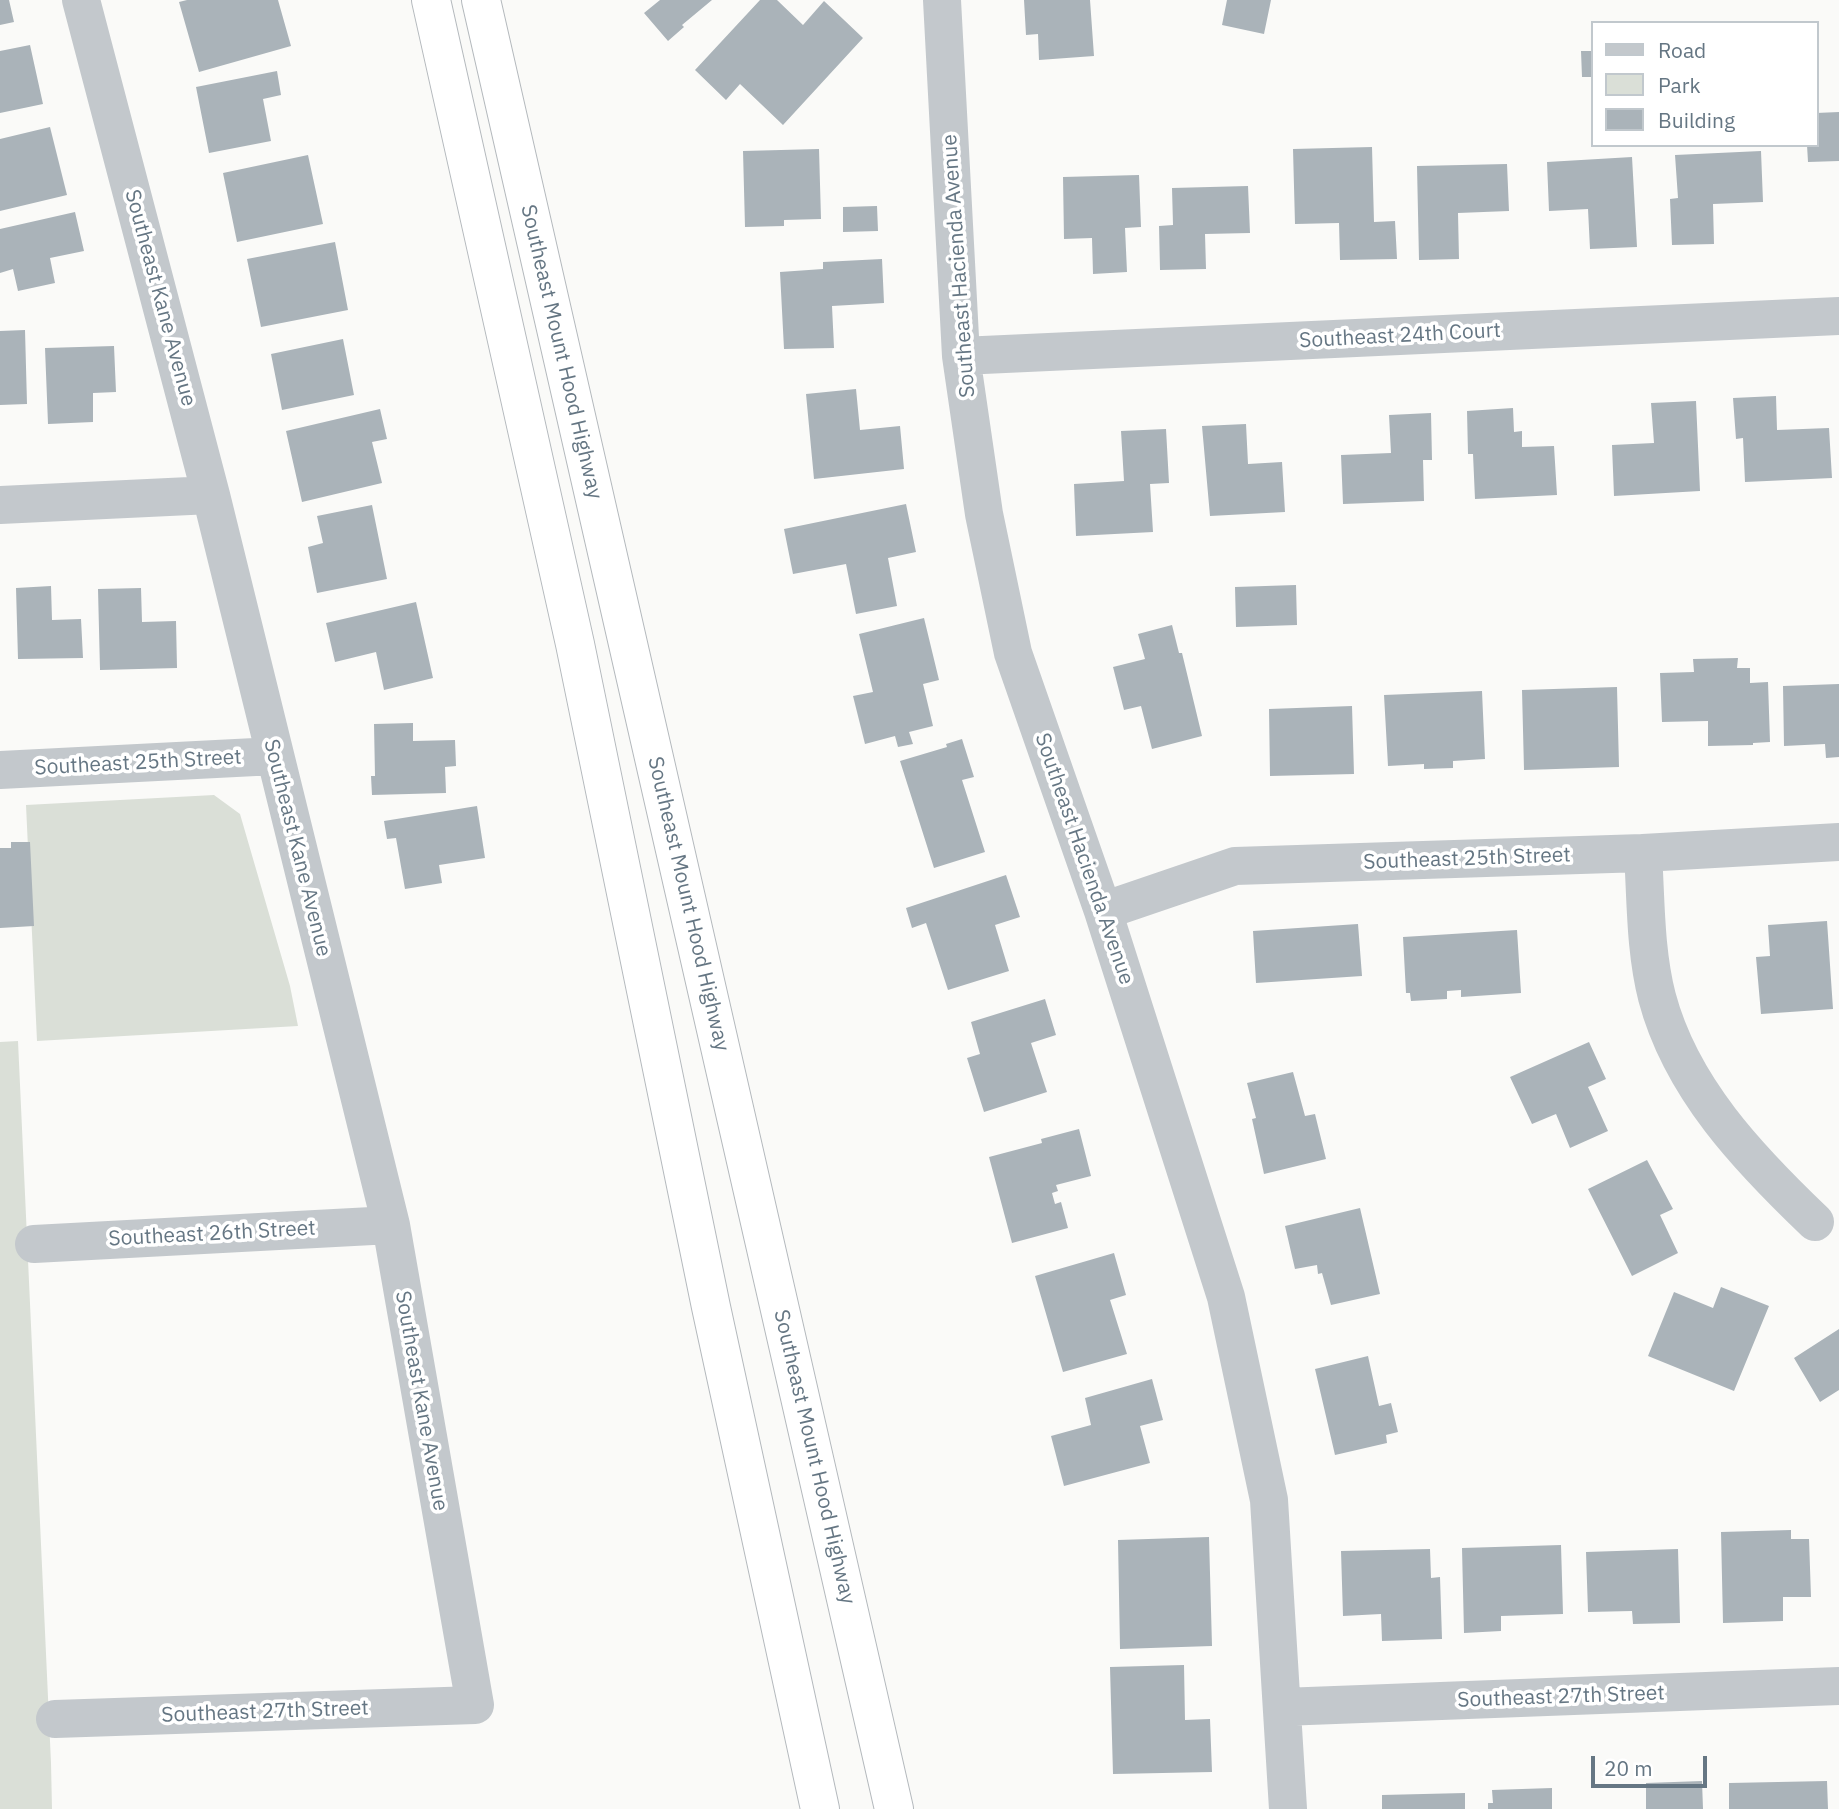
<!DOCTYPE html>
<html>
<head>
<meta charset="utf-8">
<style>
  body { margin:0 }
  #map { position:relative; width:1839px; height:1809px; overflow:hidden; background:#fafaf8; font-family:"IBM Plex Sans",sans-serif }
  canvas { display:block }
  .legend { position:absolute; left:1591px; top:21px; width:228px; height:126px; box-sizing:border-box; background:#fff; border:2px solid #c1c8cd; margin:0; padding:9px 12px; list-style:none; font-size:21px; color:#657683 }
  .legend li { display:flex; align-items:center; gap:14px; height:35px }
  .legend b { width:35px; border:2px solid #c1c8cd }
  .scale { position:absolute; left:1591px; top:1756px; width:116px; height:32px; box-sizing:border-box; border:4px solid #657683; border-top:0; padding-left:9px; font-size:21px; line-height:24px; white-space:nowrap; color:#657683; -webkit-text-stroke:5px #fff; paint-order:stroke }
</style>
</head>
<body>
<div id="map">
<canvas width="1839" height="1809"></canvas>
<ul class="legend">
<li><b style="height:9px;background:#c3c8cc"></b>Road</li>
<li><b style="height:19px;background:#dadfd7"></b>Park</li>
<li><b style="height:19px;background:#aab3b9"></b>Building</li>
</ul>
<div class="scale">20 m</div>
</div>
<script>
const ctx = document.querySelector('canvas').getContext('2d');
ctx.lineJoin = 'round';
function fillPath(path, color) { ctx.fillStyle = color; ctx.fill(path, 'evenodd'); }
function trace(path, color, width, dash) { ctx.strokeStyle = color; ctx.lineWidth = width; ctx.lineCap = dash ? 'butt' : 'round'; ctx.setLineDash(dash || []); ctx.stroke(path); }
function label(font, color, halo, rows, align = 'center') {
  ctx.font = font + ' "IBM Plex Sans",sans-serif'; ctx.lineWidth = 7; ctx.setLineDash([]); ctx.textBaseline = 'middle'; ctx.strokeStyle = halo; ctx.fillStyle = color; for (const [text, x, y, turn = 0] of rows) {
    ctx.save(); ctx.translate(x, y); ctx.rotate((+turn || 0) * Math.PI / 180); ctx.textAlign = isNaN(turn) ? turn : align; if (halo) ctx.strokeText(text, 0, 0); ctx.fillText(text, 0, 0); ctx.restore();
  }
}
const green = new Path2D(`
  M214,795l26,19 50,172 8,40 -261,15 -11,-236z
  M18,1041l33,722 1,46h-52v-767z`);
const building = new Path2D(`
  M0,0h9l5,22 -14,3z
  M187,0h91l13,46 -92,26 -20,-70z
  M660,0h52l-30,25 2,2 -16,14 -24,-28z
  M760,0h17l26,25 21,-24 39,37 -80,87 -43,-41 -14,16 -31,-30z
  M1024,0h66l4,56 -55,4 -1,-26 -12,1z
  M1227,0h44l-7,34 -42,-9z
  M30,45l13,59 -43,9v-62z
  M1581,51h11v26h-10z
  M277,71l4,24 -18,4 8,42 -62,12 -13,-66z
  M1839,112v49l-31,1 -1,-17h9v-32z
  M50,127l17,68 -67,16v-72z
  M1372,147l2,75 21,-1 2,38 -57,1 -1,-37 -44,1 -2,-75z
  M819,149l2,70 -37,1v6l-39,1 -2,-76z
  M1761,151l2,51 -50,2 1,40 -42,1 -2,-46 8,-1 -3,-43z
  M308,155l15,69 -86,18 -14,-69z
  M1632,157l5,90 -47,2 -2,-40 -39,2 -2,-49z
  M1507,164l2,47 -51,2 1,46 -40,1 -2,-94z
  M1139,175l2,52 -16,1 2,44 -34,2 -1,-36 -28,1 -1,-62z
  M1248,186l2,47 -45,1 1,35 -46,1 -1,-44 14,-1 -1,-37z
  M877,206l1,25 -35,1v-25z
  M75,212l9,39 -34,7 5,25 -37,8 -5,-22 -13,4v-44z
  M335,242l13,68 -87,17 -14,-68z
  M882,259l2,44 -52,3 2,42 -50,1 -4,-77 43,-3v-7z
  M25,330l2,74 -27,1v-74z
  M343,339l11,56 -72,15 -11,-56z
  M114,346l2,46 -23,1v29l-45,2 -3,-76z
  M856,389l4,41 40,-4 4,43 -90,10 -8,-85z
  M1776,396l1,34 52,-2 3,50 -87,4 -2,-44 -7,1 -3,-41z
  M1696,401l4,90 -86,5 -2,-51 42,-2 -3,-40z
  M1513,408l1,24 8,-1v16l32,-1 3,49 -82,4 -2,-45h-5l-1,-43z
  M380,409l7,30 -15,3 10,41 -80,19 -16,-71z
  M1431,413l1,47h-9l1,41 -81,3 -2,-49 50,-2 -2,-38z
  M1246,424l2,40 34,-2 3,50 -75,4 -8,-90z
  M1166,429l3,54 -19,1 3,48 -77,4 -2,-52 50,-3 -3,-50z
  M906,504l10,48 -28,6 9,48 -41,8 -10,-50 -53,10 -9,-45z
  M372,505l15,74 -70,14 -9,-46 15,-4 -6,-27z
  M1296,585l1,40 -61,2 -1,-40z
  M51,586l1,34 29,-1 2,39 -65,1 -2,-71z
  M141,588l1,34 34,-1 1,47 -77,2 -2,-81z
  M416,602l17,76 -49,12 -8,-38 -41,10 -9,-39z
  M924,618l15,62 -16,4 10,42 -24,6 4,12 -15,3 -3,-11 -30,8 -12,-48 20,-4 -14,-58z
  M1172,625l7,28h3l20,83 -50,13 -11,-43 -17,4 -11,-43 32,-8 -7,-25z
  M1738,658l-1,10h13v15l18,-1 2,60 -17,1v2l-45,1v-25l-46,1 -2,-49 34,-1 -1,-13z
  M1839,684v73l-13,1 -1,-14 -41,2 -1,-60z
  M1617,687l2,80 -95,3 -2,-80z
  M1482,691l3,68 -32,2v7l-29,1v-5l-36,2 -4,-71z
  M1352,706l2,68 -84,2 -1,-67z
  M413,723v18l42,-1 1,26 -11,1 1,26 -74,2 -1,-19h4l-1,-52z
  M962,739l12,38 -12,3 23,72 -51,16 -34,-107 47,-14 -1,-3z
  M477,806l8,52 -46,7 3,18 -37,6 -9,-51 -9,1 -3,-18z
  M11,842h19l4,84 -34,2v-80h11z
  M1006,875l14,42 -25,8 14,46 -61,19 -22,-67 -14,5 -6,-20z
  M1827,921l6,88 -72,5 -5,-57 14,-1 -2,-31z
  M1358,924l4,52 -106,7 -3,-52z
  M1517,930l4,63 -60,4v-7l-14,1v8l-36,2 -1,-8h-4l-3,-56z
  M1045,999l11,36 -25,8 16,49 -63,20 -17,-54 13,-4 -9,-32z
  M1589,1042l17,37 -18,8 20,44 -38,17 -14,-34 -24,10 -22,-47z
  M1293,1072l12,44 10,-2 11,45 -62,15 -12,-55 4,-1 -9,-35z
  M1079,1129l12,47 -35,9 2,6 -6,2 3,11 6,-2 7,26 -56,15 -23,-86 53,-14 -1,-4z
  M1647,1160l26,49 -13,6 18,38 -46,23 -44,-87z
  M1360,1208l20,86 -49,11 -9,-32 -4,1 -1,-9 -22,4 -10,-43z
  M1114,1253l12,42 -16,5 17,54 -64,18 -28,-96z
  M1721,1287l48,19 -35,85 -86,-35 26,-64 39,16z
  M1839,1329v61l-19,12 -26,-44z
  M1368,1356l11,50 12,-3 7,29 -12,3 1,8 -52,12 -20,-86z
  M1152,1379l11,41 -23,6 10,37 -86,23 -13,-50 40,-11 -6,-27z
  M1791,1530v9h18l2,58h-28v24l-60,2 -2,-91z
  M1209,1537l3,109 -92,3 -2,-109z
  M1561,1545l2,69 -62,2v15l-37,2 -2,-85z
  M1430,1549l1,29 9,-1 2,62 -60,2 -1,-27 -38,2 -2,-65z
  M1678,1549l2,74 -47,1 -1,-13 -44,1 -2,-60z
  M1184,1665l1,55 25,-1 2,53 -99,2 -3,-107z
  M1702,1781l1,28h-57v-26z
  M1827,1781l1,28h-99v-26z
  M1552,1788v21h-64v-6h5l-1,-13z
  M1465,1793v16h-83v-14z`);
const minor = new Path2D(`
  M942,0l19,356 23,158 29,139 90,258 123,386 43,203 19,309
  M961,356l878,-40
  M0,505l211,-10
  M0,770l275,-14
  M1643,853c3,48 2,97 14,144 24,91 92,162 158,225
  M1103,911l132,-45 408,-13 196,-11
  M34,1244l357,-19
  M1282,1707l557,-21
  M55,1719l420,-14 -84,-480 -180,-730 -130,-495`);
const highway = new Path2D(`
  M431,0l144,644 136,663 109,502
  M481,0l413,1809`);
const streetNames = [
  ["Southeast Hacienda Avenue",959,266,-94],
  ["Southeast Kane Avenue",160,298,75],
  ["Southeast 24th Court",1400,336,-3],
  ["Southeast Mount Hood Highway",561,352,77],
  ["Southeast 25th Street",138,763,-3],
  ["Southeast Kane Avenue",297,848,76],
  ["Southeast Hacienda Avenue",1084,859,71],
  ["Southeast 25th Street",1467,859,-2],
  ["Southeast Mount Hood Highway",688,904,77],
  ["Southeast 26th Street",212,1234,-3],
  ["Southeast Kane Avenue",421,1401,80],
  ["Southeast Mount Hood Highway",814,1457,77],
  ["Southeast 27th Street",1561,1697,-2],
  ["Southeast 27th Street",265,1712,-2]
];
fillPath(green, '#dadfd7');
fillPath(building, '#aab3b9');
trace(highway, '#b4b9bd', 40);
trace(minor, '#c3c8cc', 38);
trace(highway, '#fff', 38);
label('21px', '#657683', '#fff', streetNames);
</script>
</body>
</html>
